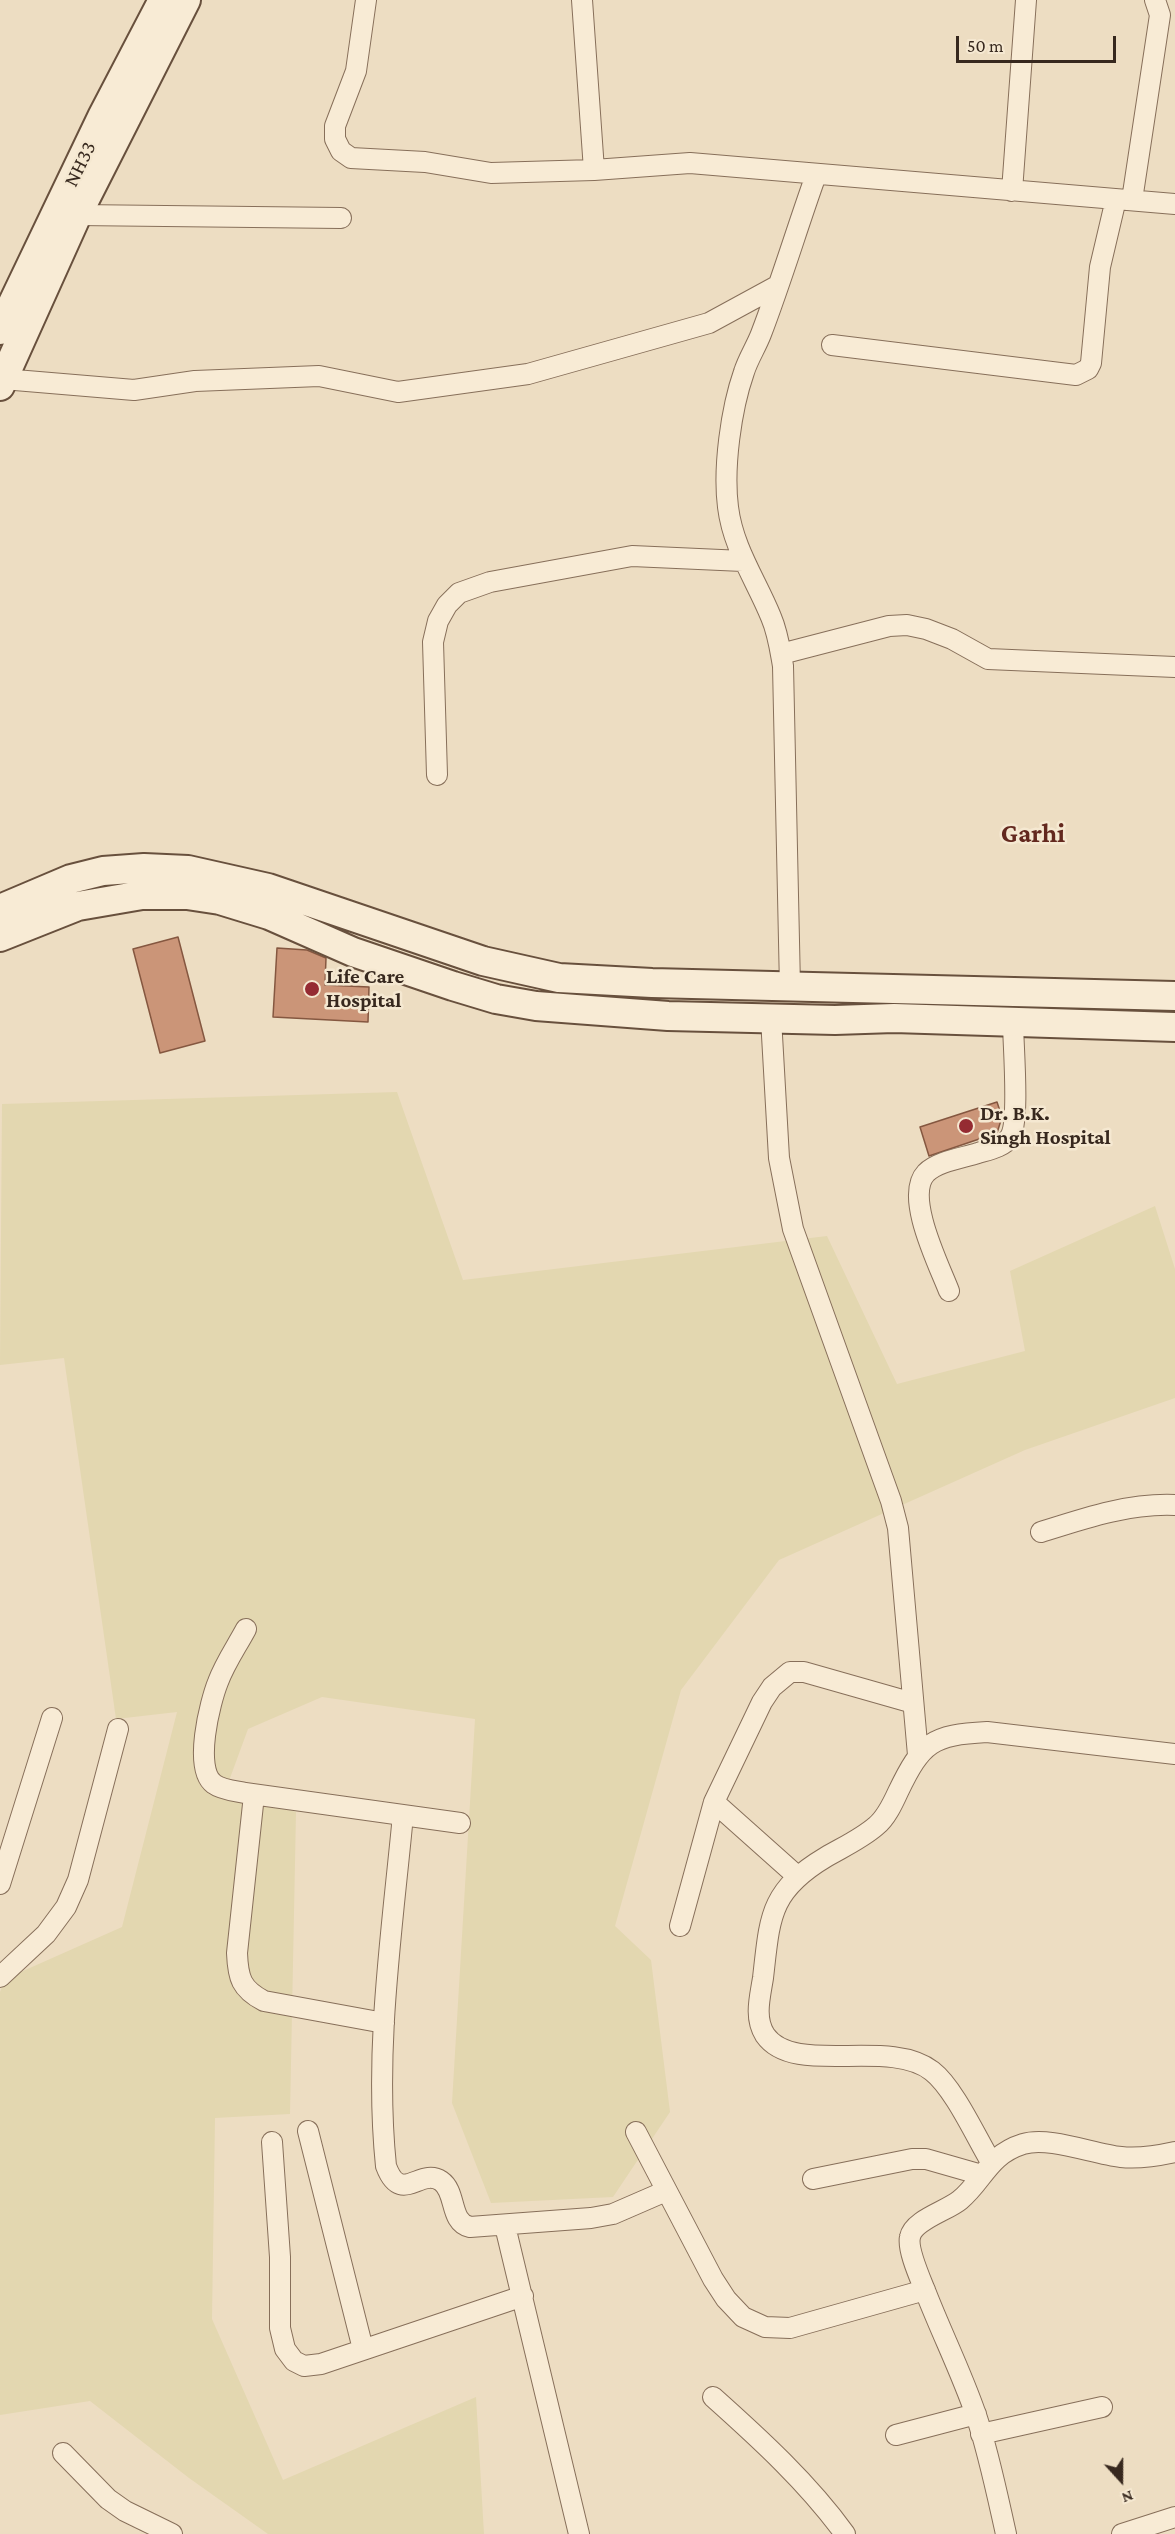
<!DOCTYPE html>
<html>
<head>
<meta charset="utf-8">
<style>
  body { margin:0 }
  #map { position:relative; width:1175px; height:2534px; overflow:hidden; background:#edddc2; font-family:"Crimson Pro",serif }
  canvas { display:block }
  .north { position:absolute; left:1091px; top:2450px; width:60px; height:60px; -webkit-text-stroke:4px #f5e8d1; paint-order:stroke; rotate:159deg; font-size:16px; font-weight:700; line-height:24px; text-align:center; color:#37281e }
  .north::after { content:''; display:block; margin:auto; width:21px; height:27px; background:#37281e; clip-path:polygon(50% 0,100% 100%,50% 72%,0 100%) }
  .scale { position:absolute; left:956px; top:36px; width:160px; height:27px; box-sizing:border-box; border:3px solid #37281e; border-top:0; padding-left:8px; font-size:18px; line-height:21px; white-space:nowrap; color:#37281e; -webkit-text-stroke:4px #f5e8d1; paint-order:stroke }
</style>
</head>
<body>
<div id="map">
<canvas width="1175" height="2534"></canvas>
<div class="north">N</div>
<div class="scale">50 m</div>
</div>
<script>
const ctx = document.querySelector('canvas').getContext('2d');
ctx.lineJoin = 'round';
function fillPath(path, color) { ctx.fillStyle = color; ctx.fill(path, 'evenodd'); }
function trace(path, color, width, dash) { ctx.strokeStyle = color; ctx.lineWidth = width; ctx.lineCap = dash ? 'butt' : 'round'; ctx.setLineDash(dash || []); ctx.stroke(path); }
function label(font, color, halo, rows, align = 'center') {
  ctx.font = font + ' "Crimson Pro",serif'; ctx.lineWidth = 5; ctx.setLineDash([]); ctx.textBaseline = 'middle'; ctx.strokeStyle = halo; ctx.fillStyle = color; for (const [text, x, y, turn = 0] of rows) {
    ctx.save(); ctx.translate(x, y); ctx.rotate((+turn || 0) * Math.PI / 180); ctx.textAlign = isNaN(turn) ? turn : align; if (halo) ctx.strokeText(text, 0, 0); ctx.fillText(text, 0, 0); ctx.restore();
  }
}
const farmland = new Path2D(`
  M397,1092l66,188 364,-44 70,148 128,-33 -15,-80 145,-65 20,63v129l-150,52 -246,110 -98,130 -66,236 36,34 19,152 -57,85 -122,6 -39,-100 23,-384 -153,-22 -74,32 -22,60 70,23 -6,302 -75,4 -3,201 71,161 193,-83 8,137h-216l-79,-56 -99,-77 -90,14v-423l5,-13 117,-52 55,-215 -61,7 -52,-361 -64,7 2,-261z`);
const building = new Path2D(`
  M178,937l27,104 -45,12 -27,-104z
  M277,948l30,2 19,8 -1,27 44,2 -1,35 -95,-5z
  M997,1102l5,15 -5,16 -68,23 -9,-29z`);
const minor = new Path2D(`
  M366,0l-10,71 -21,55v13l6,12 10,7 74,4 66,11 103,-3 96,-7 485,41
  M582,0l12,170
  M1012,191l14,-191
  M1132,200l28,-185 -5,-15
  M77,215l264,3
  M832,345l244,30 12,-6 3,-6 9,-96 16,-68
  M3,379l131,11 61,-9 124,-5 79,16 130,-18 181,-51 68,-37
  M781,654l108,-28 18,-1 19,4 26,10 36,20 187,8
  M437,775l-4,-133 5,-21 9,-16 12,-12 31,-11 142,-26 111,5
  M790,987l-7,-321c-3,-17 -5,-33 -12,-49 -15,-37 -38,-69 -43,-110 -5,-39 3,-98 16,-135 4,-13 12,-25 17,-38 20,-52 36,-106 55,-159
  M771,1018l8,140 14,71 98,272 7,27 20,227
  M949,1291c-10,-26 -45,-95 -23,-118 12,-12 37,-15 52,-20 10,-3 26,-6 32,-16 10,-15 3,-93 3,-115
  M1041,1532c44,-14 88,-29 134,-27
  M246,1629c-9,17 -21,34 -28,53 -8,20 -25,87 -4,102 8,6 22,7 31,9l215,30
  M254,1795l-17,158c1,25 4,36 27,48l120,22
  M403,1815c-11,117 -29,235 -17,351 15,40 34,1 55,15 16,11 8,41 29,46l121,-9 22,-4 53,-23
  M797,1876l-83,-74 48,-100 10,-15 18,-15h14l109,31
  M0,1884l52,-166
  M680,1926l34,-124
  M0,1977l46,-43 20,-27 12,-27 40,-151
  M308,2131l55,218
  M636,2132l77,147 13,20 17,18 22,10 25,1 135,-38
  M272,2142l8,115v71l5,21 9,12 10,5 17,-2 202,-68
  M991,2162c-15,-25 -37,-74 -59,-91 -44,-34 -138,6 -167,-36 -11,-17 -5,-38 -2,-57 7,-61 6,-87 63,-121 17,-10 35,-18 50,-31 10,-8 17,-23 22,-34 24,-50 34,-57 89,-60l188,22
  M813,2179l99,-20h14l56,16
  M505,2226l74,308
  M713,2397c47,42 95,86 132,137
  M981,2434l121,-27
  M896,2435l80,-21
  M63,2453l45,46 17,12 47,23
  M1006,2534c-9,-40 -17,-80 -30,-119 -14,-41 -34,-81 -50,-122 -5,-13 -19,-43 -16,-56 3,-17 37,-26 50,-37 24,-20 28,-45 63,-56 26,-8 70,10 98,13 18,2 36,-1 54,-5
  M1122,2534l53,-17`);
const secondary = new Path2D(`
  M0,330l102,-213 61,-117
  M0,386l77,-171 109,-215
  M0,909l71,-30 32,-8 41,-3 44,2 80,18 215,73 76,17 93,5 523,13
  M0,937l78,-31 64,-11h45l33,5 49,15 84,37 100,34 43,13 40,7 132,10 167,4 59,-2 281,9`);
const markers = [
  [312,989,8,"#952b32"],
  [966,1126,8,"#952b32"]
];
const streetNames = [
  ["NH33",80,164,-64]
];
const poiNames = [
  ["Life Care",326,977],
  ["Hospital",326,1001],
  ["Dr. B.K.",980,1114],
  ["Singh Hospital",980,1138]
];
const districtNames = [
  ["Garhi",1033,834]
];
fillPath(farmland, '#e3d7b0');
fillPath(building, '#cb9578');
trace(building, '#855740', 1.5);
trace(minor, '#876f5a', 22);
trace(secondary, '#68503d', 32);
trace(minor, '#f8ebd5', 20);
trace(secondary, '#f8ebd5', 28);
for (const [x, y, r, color] of markers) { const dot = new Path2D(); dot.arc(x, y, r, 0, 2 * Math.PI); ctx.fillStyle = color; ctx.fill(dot); trace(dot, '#f5e8d1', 2); }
label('21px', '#37281e', '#f5e8d1', streetNames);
label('bold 21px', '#37281e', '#f5e8d1', poiNames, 'left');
label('bold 27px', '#63281e', '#f5e8d1', districtNames);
</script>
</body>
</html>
